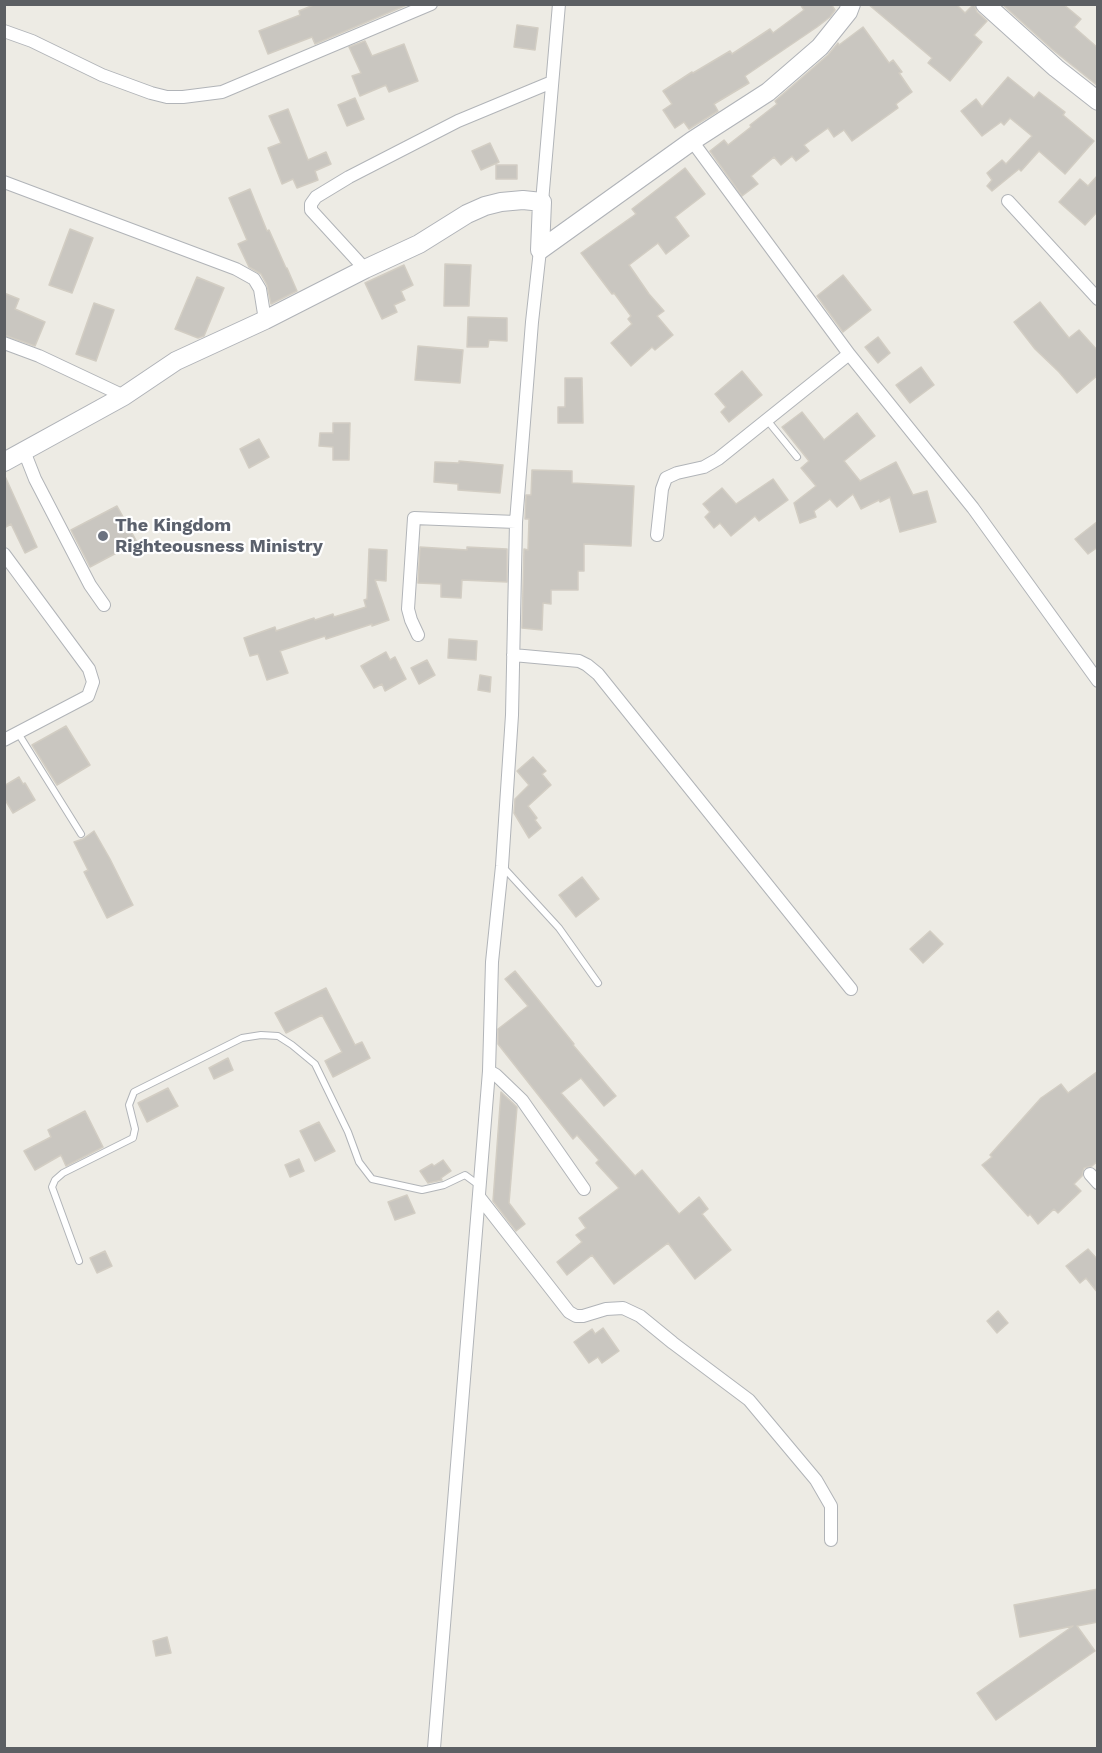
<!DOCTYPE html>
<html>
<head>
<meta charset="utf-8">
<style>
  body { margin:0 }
  #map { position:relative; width:1102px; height:1753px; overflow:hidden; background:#edebe4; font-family:"Work Sans",sans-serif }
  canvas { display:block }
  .frame { position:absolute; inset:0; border:6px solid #5c5f63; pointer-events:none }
</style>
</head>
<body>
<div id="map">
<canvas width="1102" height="1753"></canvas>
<div class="frame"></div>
</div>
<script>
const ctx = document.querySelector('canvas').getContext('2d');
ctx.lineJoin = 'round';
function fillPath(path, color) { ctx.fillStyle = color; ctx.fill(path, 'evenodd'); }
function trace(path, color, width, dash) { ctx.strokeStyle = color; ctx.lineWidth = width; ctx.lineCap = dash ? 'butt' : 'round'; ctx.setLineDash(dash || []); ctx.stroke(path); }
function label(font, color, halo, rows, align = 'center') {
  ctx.font = font + ' "Work Sans",sans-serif'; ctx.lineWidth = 4.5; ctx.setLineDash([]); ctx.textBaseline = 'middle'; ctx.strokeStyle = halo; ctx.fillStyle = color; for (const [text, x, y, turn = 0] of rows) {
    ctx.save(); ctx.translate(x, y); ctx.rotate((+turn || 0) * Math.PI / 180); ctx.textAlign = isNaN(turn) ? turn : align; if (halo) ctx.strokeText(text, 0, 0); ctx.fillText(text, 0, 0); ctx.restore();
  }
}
const building = new Path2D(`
  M316,4h93l-94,40 -3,-7 -44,17 -9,-23 41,-16 -1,-4z
  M800,4h31l4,6 -5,7 -13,10 -72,49 4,7 -35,21 4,7 -29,18 -5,-7 -9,6 -12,-18 9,-6 -9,-13 29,-19 1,1 37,-22 2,3 38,-25 3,4 31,-23z
  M868,4h88l9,9 9,-9 3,8 10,9 -13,14 8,7 -32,39 -22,-18 4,-5z
  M1002,4h61l18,15 -7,8 24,21v38l-45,-36z
  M517,25l21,3 -3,22 -21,-3z
  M863,27l26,36 4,-3 9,12 -3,1 13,19 -16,12 2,4 -46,33 -8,-11 -10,7 -6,-9 -24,17 5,6 -13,10 -4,-5 -11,9 -7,-8 -23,19 7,8 -16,12 -32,-45 14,-11 4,5 23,-18 -1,-2 27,-21 -2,-3 53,-46 10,-12 1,2z
  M365,41l7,15 32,-12 14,37 -29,11 -3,-7 -26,11 -8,-20 9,-3 -12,-26z
  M1008,77l26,21 5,-6 26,20 -2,3 31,26 -29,33 -26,-23 -18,20 -2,-2 -27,22 -5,-5 5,-6 -5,-7 15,-13 4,4 26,-28 -22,-18 -6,7 -3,-3 -19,14 -21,-25 15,-12 6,8z
  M355,98l9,21 -17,7 -9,-21z
  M288,109l20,51 18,-8 5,12 -16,7 3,9 -21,8 -4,-9 -11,5 -14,-36 13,-5 -12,-27z
  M490,143l9,19 -18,8 -9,-19z
  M496,165h21v14h-21z
  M685,168l20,26 -30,23 14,19 -23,18 -8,-11 -29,22 20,29 15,17 -7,5 16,19 -18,15 -3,-3 -21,19 -20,-23 21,-19 -4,-5 3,-3 -17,-23 -2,1 -31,-41 55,-39 -4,-5z
  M1098,175v36l-13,14 -26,-23 21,-23 8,7z
  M250,189l17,42 2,-1 17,38h1l10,23 -26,13 -4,-19 -6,-11 -12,-7 -11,-23 9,-4 -18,-42z
  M70,229l23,9 -21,55 -23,-8z
  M445,264l26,1 -2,41h-25z
  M404,265l9,20 -12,6 4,9 -11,5 3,7 -15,7 -17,-36z
  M843,275l28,35 -28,22 -26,-36z
  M197,277l27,11 -20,48 -6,2 -23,-9z
  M4,293l15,6 -4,10 30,13 -10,24 -31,-11z
  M1040,302l29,36 10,-8 19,21v24l-21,18 -18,-21 -24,-23 -21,-27z
  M94,303l20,7 -18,51 -20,-7z
  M468,317l39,1v23l-18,-1 -1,7h-21z
  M878,337l12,16 -12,10 -13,-16z
  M418,346l45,4 -3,33 -45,-3z
  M921,367l13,18 -24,18 -14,-18z
  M742,371l20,24 -33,27 -8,-10 5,-5 -11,-13z
  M565,378h17l1,45h-25v-16h7z
  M802,412l22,28 33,-27 18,23 -31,25 16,20 36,-19 17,33 14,-4 9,31 -36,10 -10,-35 -10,5 -1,-2 -18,9 -8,-15 -16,13 -7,-8 -16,12 2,6 -16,6 -6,-20 22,-17 -15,-18 8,-7 -27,-34z
  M333,423h17l-1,37h-16v-13l-14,-1 1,-13h13z
  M259,439l10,18 -20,11 -9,-19z
  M459,461l44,4 -3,28 -42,-3v-6l-24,-2 1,-20 24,1z
  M532,470l40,1v12l62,3 -3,60 -47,-2v27h-6v19h-27v14l-8,-1 -1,27 -20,-2 2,-79 4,1 1,-31h-4l1,-24h5z
  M4,474l33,73 -12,6 -14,-29 -7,4z
  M773,479l15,21 -29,21 -4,-5 -24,20 -11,-13 -6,5 -9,-11 5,-5 -7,-8 19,-16 14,16z
  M117,506l20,36 -47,25 -19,-37z
  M1098,521v26l-10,7 -13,-15z
  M420,547l47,3v-3l40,2v33l-45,-2 -1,18 -20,-1v-13l-23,-1z
  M369,549l18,1 -1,31 -11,-1 14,40 -17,6v-2l-46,15 -1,-3 -45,15 8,22 -21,7 -9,-26 -8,2 -6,-18 31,-11 1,4 38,-13 1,2 18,-6 1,3 32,-10 -2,-7 3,-1z
  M449,639l28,2 -1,19 -28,-2z
  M386,652l4,8 5,-3 11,22 -21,12 -3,-7 -8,4 -13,-22z
  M427,660l8,15 -16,9 -8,-16z
  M480,675l11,2 -1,15 -12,-2z
  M66,726l24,39 -33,20 -25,-40z
  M533,757l13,14 -4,3 9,11 -23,21 9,12 -2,2 6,8 -12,10 -15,-25 1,-14 14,-14 -12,-14z
  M19,777l4,7 2,-1 10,17 -22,13 -9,-15v-12z
  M94,831l16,28 23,46 -26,13 -23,-46 4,-2 -14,-28 9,-3z
  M582,877l17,22 -23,18 -17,-22z
  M930,931l13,13 -20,19 -13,-14z
  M515,971l59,73 -1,1 43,51 -12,10 -23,-28 -20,15 74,83 7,-6 37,44 20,-17 9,12 -6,5 29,36 -36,29 -27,-36 -54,41 -22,-29 -25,20 -10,-13 25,-20 -6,-7 10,-7 -7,-10 40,-30 -23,-25 3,-3 -22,-25 -4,4 -75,-95v-15l30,-23 -23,-27z
  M326,988l29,57 7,-3 8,16 -37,19 -8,-16 17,-9 -20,-37 -36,18 -11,-20z
  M228,1058l5,12 -19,9 -5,-11z
  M1098,1071v90l-6,5 -8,2 -2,8 -8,8 7,7 -23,22 -4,-4 -16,15 -8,-10 -2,2 -46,-51 10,-8 -2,-2 51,-57 20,-14 7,9z
  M168,1088l10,18 -31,16 -9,-19z
  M501,1092l16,15 -8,96 16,21 -9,7 -23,-30z
  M85,1111l18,36 -37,19 -5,-11 -26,15 -11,-19 27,-14 -3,-7z
  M319,1122l16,29 -20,10 -15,-30z
  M299,1159l5,12 -14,6 -5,-12z
  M443,1160l8,11 -10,7 1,2 -14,3 -8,-12 12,-7 2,2z
  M407,1195l8,18 -20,7 -7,-18z
  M1088,1249l10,11v33l-12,-15 -6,5 -14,-17z
  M105,1251l7,15 -15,7 -7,-15z
  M998,1311l10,12 -11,10 -10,-12z
  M603,1328l16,23 -17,12 -4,-6 -9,6 -15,-21 18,-13 3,5z
  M1098,1589v33l-21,4 18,25 -99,69 -19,-27 96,-67 -53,11 -6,-32z
  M167,1637l4,16 -15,3 -3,-15z`);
const lane = new Path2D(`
  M767,420l30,37
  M18,733l63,101
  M503,867l56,61 39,55
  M79,1261l-27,-74 3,-7 8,-7 70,-35 2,-9 -6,-24 5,-13 108,-54 19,-3 17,1 14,9 23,19 33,68 11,30 13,17 50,11 22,-5 21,-10 15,11`);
const street = new Path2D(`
  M4,31l28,10 70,34 49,18 16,4h16l39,-5 209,-88
  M692,141l157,213 124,154 125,173
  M4,182l232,87 18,10 6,10 5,31
  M1008,201l90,98
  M542,202l17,-198
  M365,269l-54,-59v-6l5,-7 33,-20 109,-56 94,-39
  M4,343l35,13 85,40
  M24,451l11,28 55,106 14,20
  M657,535l5,-46 4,-11 11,-5 27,-6 14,-8 131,-105
  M4,554l85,115 4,13 -5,14 -84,44
  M418,635l-7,-15 -3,-11 6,-91 102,4
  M513,655l66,6 8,4 11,9 253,315
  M489,1071l7,4 26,25 62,89
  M1090,1174l8,9
  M480,1198l89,114 7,4h7l23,-7 17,-1 17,8 33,27 76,57 67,80 15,26v34
  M434,1748l55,-677 3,-109 10,-96 10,-151 4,-193 16,-200 8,-72`);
const secondary = new Path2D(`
  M985,4l71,64 42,33
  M540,250l152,-109 76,-49 52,-45 28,-35 3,-8
  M4,462l120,-66 52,-35 89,-41 100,-51 54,-25 48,-30 18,-8 16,-4 22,-2 19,2 -2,48`);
const markers = [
  [103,536,6,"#6b7280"]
];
const worshipNames = [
  ["The Kingdom",115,526],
  ["Righteousness Ministry",115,547]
];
fillPath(building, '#c9c6c0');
trace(building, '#d2cdc3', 1.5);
trace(lane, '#b1b4b8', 8);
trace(street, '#b1b4b8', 14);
trace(secondary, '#b0b3b8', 20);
trace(lane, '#fff', 6);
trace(street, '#fff', 12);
trace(secondary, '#fff', 18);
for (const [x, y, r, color] of markers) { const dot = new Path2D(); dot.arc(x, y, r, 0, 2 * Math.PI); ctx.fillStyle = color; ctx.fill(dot); trace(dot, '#fff', 2); }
label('bold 18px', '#5b616d', '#fff', worshipNames, 'left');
</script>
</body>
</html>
